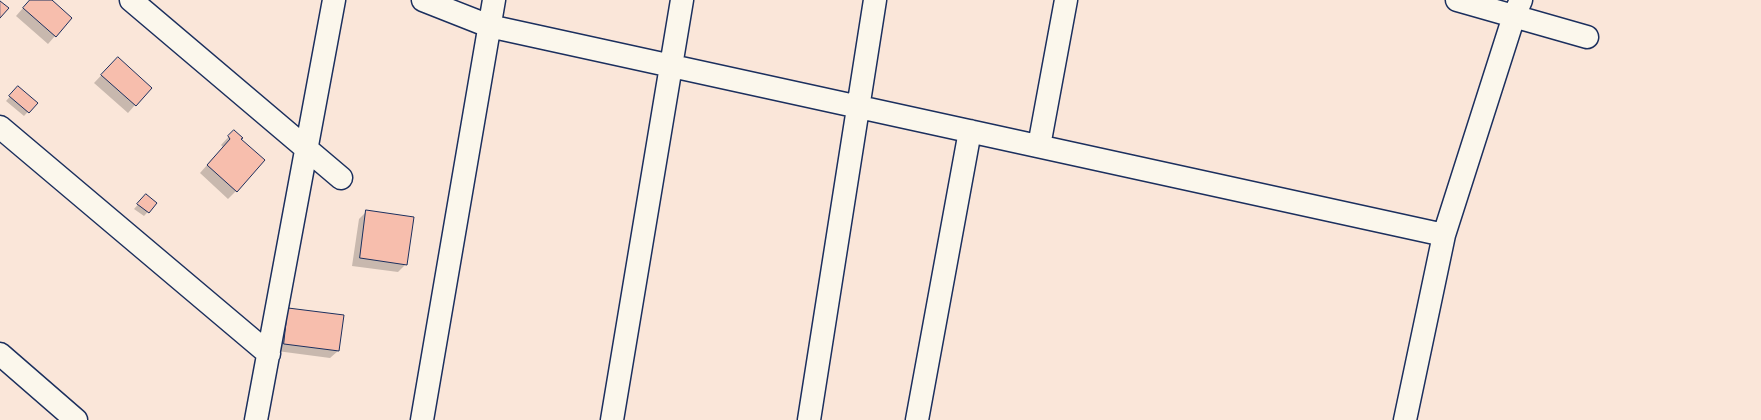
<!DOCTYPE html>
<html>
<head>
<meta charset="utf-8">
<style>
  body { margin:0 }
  canvas { display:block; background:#fae6d9 }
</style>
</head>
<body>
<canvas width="1761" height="420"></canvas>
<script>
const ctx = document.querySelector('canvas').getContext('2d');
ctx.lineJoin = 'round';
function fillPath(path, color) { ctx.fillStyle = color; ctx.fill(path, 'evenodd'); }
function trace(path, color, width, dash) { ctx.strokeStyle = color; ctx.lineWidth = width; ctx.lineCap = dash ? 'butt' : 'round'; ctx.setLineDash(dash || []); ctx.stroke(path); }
const shadow = new Path2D(`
  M30,0h20l5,36 -7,8 -32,-28z
  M110,66l25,39 -7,8 -34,-30z
  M15,91l21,12 -12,13 -18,-15z
  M234,131l6,8 -4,52 -8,8 -28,-26 23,-26 -2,-2z
  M143,199l13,4 -12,13 -10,-7z
  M367,211l39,53 -8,8 -46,-6 7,-47z
  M289,309l49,42 -8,7 -53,-7 4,-34z`);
const building = new Path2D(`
  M30,0h22l20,18 -16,19 -33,-29z
  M0,1l9,7 -9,10z
  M118,57l34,31 -16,18 -35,-31z
  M18,86l20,17 -9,10 -20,-17z
  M234,130l9,8 -2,1 24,21 -28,32 -30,-27 23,-26 -2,-3z
  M146,194l11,9 -8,10 -12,-9z
  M366,210l48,7 -7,48 -47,-7z
  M288,308l56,7 -5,36 -55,-7z`);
const minor = new Path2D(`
  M131,0l210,178
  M423,0l66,26 955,209
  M1457,0l130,37
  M0,127l269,227
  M1039,146l27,-146
  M0,354l76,66
  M256,420l78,-420
  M422,420l72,-420
  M612,420l70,-420
  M809,420l66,-420
  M917,420l53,-289
  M1405,420l39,-185 70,-219 7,-16`);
fillPath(shadow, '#0003');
fillPath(building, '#f7bead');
trace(building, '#1b2f5e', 1);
trace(minor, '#1b2f5e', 25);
trace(minor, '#fbf7ec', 22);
</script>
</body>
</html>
